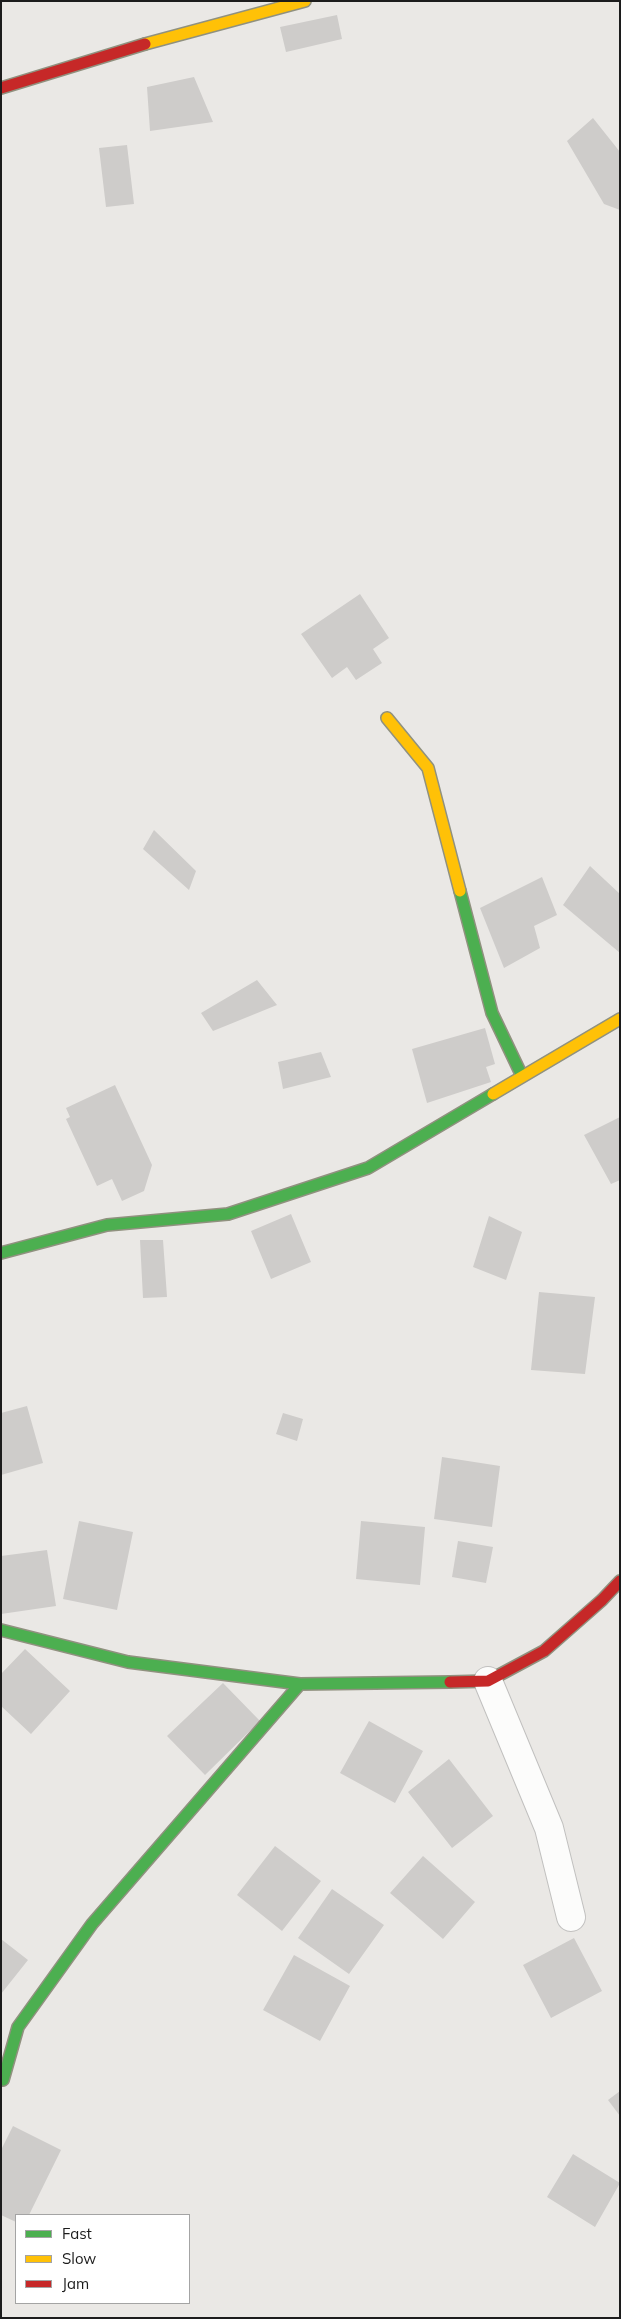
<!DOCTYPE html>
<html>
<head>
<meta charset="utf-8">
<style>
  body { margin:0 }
  #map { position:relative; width:621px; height:2319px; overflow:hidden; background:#eae8e5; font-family:Mulish,sans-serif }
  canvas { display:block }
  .frame { position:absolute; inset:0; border:2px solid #1c1c1c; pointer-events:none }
  .legend { position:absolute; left:15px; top:2214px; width:175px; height:90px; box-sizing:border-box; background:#fff; border:1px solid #a4a4a4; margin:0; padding:6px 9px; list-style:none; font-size:15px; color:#1c1c1c }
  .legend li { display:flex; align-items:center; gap:10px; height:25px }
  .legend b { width:25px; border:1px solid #a4a4a4 }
</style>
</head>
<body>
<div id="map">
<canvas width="621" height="2319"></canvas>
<div class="frame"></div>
<ul class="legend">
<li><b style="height:6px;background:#4caf50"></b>Fast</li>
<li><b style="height:6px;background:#ffc107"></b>Slow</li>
<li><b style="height:6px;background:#c62828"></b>Jam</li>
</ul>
</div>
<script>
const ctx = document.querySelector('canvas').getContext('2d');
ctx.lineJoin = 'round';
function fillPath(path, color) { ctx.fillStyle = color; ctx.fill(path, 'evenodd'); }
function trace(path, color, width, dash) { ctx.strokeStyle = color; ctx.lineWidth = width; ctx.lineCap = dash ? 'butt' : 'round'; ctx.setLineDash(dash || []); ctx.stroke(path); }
const building = new Path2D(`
  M337,15l5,24 -56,13 -6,-25z
  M194,77l19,45 -63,9 -3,-44z
  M593,118l27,34v58l-16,-6 -37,-63z
  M127,145l7,59 -28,3 -7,-59z
  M360,594l29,44 -16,11 9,14 -26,17 -9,-13 -15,11 -31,-44z
  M154,830l42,41 -7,19 -46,-41z
  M590,866l30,28v59l-57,-48z
  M542,877l15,38 -23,11 6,22 -36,20 -24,-60z
  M257,980l20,25 -64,26 -12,-18z
  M485,1028l10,36 -9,3 5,15 -64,21 -15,-54z
  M321,1052l10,25 -48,12 -5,-27z
  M115,1085l37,80 -8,26 -22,10 -10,-22 -15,7 -31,-67 4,-2 -4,-9z
  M620,1117v63l-9,4 -27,-49z
  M291,1214l20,48 -40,17 -20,-48z
  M489,1216l33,16 -16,48 -33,-13z
  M140,1240h23l4,57 -24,1z
  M539,1292l56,5 -10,77 -54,-4z
  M27,1406l16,57 -42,12v-62z
  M283,1413l20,6 -6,22 -21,-7z
  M442,1457l58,9 -8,61 -58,-8z
  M79,1521l54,11 -16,78 -54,-11z
  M361,1521l64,6 -5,58 -64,-6z
  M458,1541l35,6 -7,36 -34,-6z
  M47,1550l9,56 -55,8v-58z
  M25,1649l45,42 -39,43 -30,-28v-32z
  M223,1683l37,38 -55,54 -38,-39z
  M369,1721l54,30 -28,52 -55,-30z
  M449,1759l44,57 -41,32 -44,-56z
  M275,1846l46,35 -39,50 -45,-36z
  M423,1856l52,46 -32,37 -53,-46z
  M332,1889l52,36 -35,49 -51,-36z
  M574,1938l28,53 -51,27 -28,-53z
  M1,1939l27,21 -27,34z
  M294,1955l56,31 -30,55 -57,-31z
  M620,2091v25l-12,-16z
  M13,2126l48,24 -32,65h-13v7l-15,-7v-65z
  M573,2154l47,29 -25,44 -48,-30z`);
const street = new Path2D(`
  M488,1681l61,147 22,89`);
const fast = new Path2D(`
  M460,891l32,122 30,63
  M1,1253l106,-28 121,-11 140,-46 125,-74
  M1,1630l127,32 172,22 150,-2
  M3,2080l15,-53 74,-103 208,-240`);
const slow = new Path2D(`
  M145,44l160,-43
  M387,718l41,50 32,123
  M493,1094l127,-75`);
const jam = new Path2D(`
  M1,88l144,-44
  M450,1682l38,-1 56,-30 58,-51 18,-19`);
fillPath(building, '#ceccca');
trace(street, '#c1c0bf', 30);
trace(fast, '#90917f', 14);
trace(slow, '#90917f', 14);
trace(jam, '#90917f', 14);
trace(street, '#fcfcfb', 28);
trace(fast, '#4caf50', 11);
trace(slow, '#ffc107', 11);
trace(jam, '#c62828', 11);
</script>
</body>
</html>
